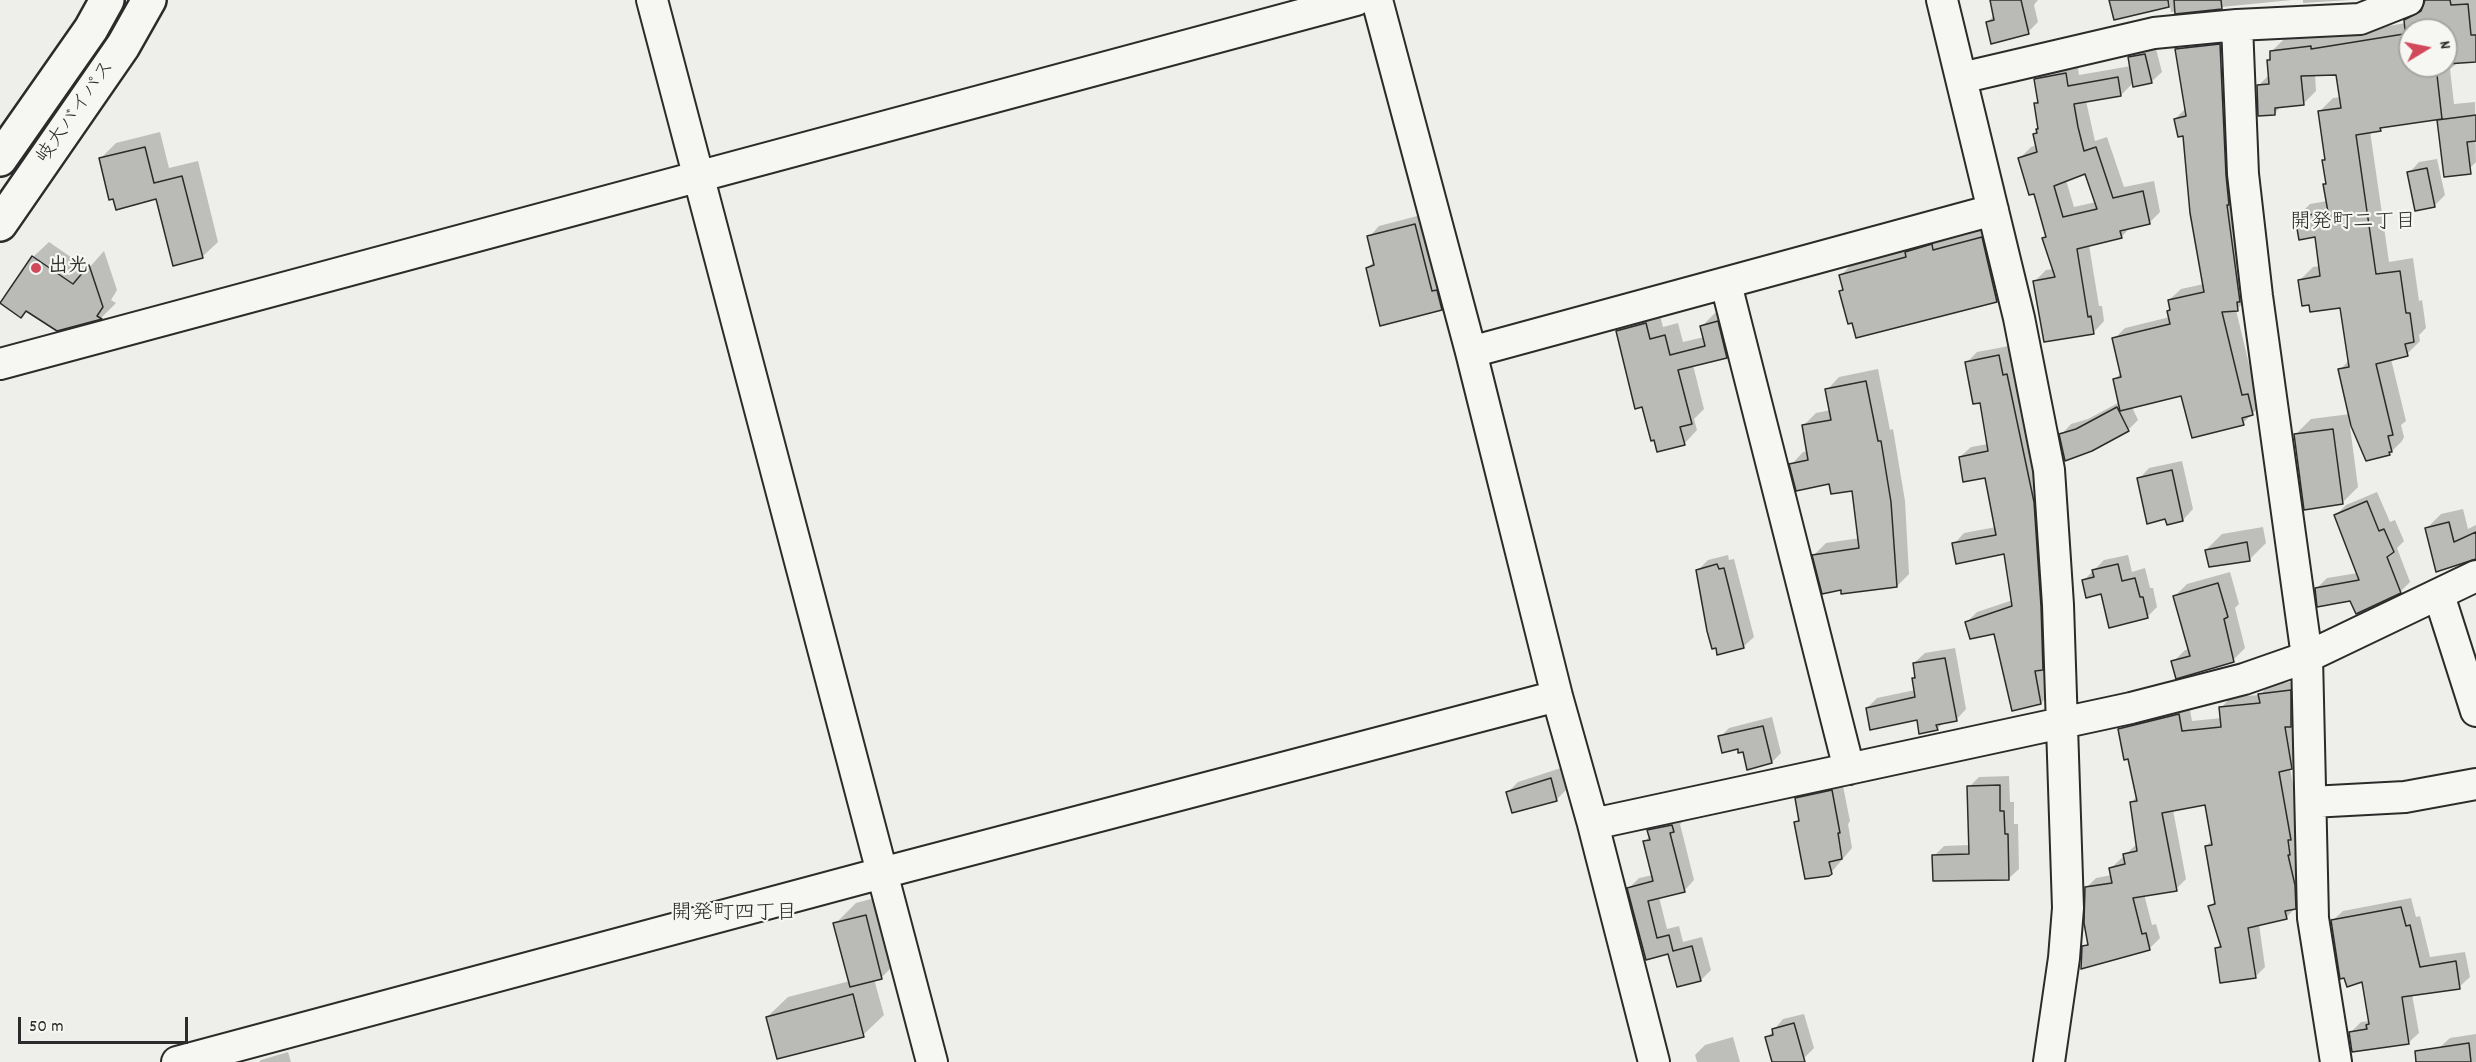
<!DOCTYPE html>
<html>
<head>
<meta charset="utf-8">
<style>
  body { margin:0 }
  #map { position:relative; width:2476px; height:1062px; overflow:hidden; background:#eeeeea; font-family:Dekko,sans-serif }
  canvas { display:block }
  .north { position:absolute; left:2398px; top:18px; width:60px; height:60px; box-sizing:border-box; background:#f6f6f2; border:2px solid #a5a5a2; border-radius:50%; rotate:80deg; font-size:16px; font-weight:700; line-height:24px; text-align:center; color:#2b2b2b }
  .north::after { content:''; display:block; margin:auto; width:21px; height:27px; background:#d1495b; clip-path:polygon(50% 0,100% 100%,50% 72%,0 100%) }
  .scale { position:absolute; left:18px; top:1017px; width:170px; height:27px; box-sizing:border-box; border:3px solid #2b2b2b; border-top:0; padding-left:8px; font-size:18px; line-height:21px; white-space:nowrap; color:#2b2b2b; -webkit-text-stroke:4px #f6f6f2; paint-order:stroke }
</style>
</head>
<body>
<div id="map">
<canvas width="2476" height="1062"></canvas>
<div class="north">N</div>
<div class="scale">50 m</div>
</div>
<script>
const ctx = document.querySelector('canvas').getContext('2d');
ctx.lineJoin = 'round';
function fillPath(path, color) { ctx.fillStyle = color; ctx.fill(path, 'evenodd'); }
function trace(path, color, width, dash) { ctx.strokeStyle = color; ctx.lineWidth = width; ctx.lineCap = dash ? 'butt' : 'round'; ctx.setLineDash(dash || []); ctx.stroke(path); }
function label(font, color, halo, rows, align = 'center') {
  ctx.font = font + ' Dekko,"Klee One",sans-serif'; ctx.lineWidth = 4.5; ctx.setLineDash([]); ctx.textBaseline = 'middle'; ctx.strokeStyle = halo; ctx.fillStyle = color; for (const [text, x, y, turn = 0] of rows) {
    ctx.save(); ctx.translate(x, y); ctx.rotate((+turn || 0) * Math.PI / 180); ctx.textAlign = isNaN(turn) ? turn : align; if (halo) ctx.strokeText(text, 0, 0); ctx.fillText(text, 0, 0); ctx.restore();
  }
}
const shadow = new Path2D(`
  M1991,0h47l-4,5 4,17 -10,10 -41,-10 8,-7z
  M2169,0h123l-121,12z
  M2303,0h47l-47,3z
  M2433,0h43v60l-16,1 -10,8 4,35 21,-2 1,60 -11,11 -26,-53 2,-3 -57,9 -4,4 -10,1 19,131 24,-4 6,43 3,-1 4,28 -7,7 1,6 -13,13 -16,5 15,62 -5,4 3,12 -2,4 -13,13 -40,-35 9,68 -16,16 -47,-68 16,-16 39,-5 -10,-44 10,-11 -8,-53 -42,-26 13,-13 7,-1 -4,-31 -19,-18 13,-13 17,-3 -3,-40 2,-3 -6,-47 13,-13 8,-1 -4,-24 -22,1 1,17 -13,13 -21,1 -7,8 -17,-27 12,-12 -1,-13 3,-3 -1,-6 14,-14 39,-5v4l82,-14 13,-16zM2410,30h36v36h-36z
  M2231,33l17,265 -12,12 18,75 5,-1 5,18 -21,21 -61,-28 -50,12 6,13 -10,10 -67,5 10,-11 17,-5 32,-17 -6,-22 8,-8 -8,-33 11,-11 45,-11 -1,-17 12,-11 23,-5 -20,-150 -9,-15 11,-11 -9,-58 11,-12z
  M2155,45l7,27 -11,10h-17l-13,13 -35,6 9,40 12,-4 17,50 30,-6 6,31 -11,11 -18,4 -10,10 -32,8 10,61h3l2,15 -11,12 -58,-52 11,-11 8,-1 -10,-30 3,-4 -12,-43 -15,-34 11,-11 6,-2 -3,-10 5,-7 -3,-24 3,-3 -3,-22 11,-11 30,-6 2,13 52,-9 -1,-9 10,-10zM2086,173l10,29 -22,5 -8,-27z
  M160,132l9,36 29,-7 20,81 -16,15 -44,-60 -44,1 -14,-39 16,-16z
  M2437,159l8,36 -11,11 -25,-33 10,-11z
  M1425,214l27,85 -11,10 -74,-41 8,-7 -6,-24 10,-11z
  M1992,228l15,62 -10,10 -156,-8 3,-4 -3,-13 10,-10 58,-15 8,-8 25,-7 2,6z
  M49,242l39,27 16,-18 13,39 -6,10 5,3 -15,15 -44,11 -29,-19 -7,6 12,-59z
  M1731,309l8,34 -13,13 -33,9 11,44 -10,10 3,11 -13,14 -41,-39 -26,-74 14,-13 28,-7 4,16 15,-4 5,19 21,-5 -2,-11 13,-13z
  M2009,346l4,20 4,-1 26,126 8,202 -10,10 -46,-71 -28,-10 10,-10 36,-12 -8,-47 -51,-9 10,-11 32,-6 -10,-51 -26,-19 11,-10 17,-3 -7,-43 -14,-39 10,-10z
  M1878,369l12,61 3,-1 12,72 4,73 -12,12 -55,2 -28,-33 12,-12 34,-5 -7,-49 -62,-24 12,-13 5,-1 -4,-26 12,-12 15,-3 -4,-20 12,-13z
  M2182,461l11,48 -10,11 -17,-2 -27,-39 10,-11z
  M2377,492l13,30 5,-2 9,21 -7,7 13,34 -10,10 -49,8 -35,-11 11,-11 31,-5 -22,-58 10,-10z
  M2463,509l5,20 8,-4v33l-49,-30 14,-14z
  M2263,527l3,16 -16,16 -44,-9 16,-16z
  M1728,555l1,5 5,-1 20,78 -11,10 -26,-1 -19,-76 10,-10z
  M2128,555l4,17 13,-4 5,20h3l4,19 -10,10 -63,-37 20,-20z
  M2230,572l9,32 -4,4 10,40 -12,12 -60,2 12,-12 4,-1 -14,-53 12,-12z
  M1955,648l11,61 -10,11 -12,2 -7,7 -19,-11 -51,-10 10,-10 38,-8 -1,-27 11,-10z
  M2300,681l2,76 -12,11 11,60 4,69 -19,21 -27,6 6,43 -10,10 -38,-29 4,-4 -11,-37 6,-7 -10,-54 7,-6 -7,-36 -33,6 13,69 -10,10 -32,5 8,31 4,-1 4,14 -11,11 -65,-2 5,-5 -3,-54 10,-10 16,-3 -1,-7 26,-24 -6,-41 6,-7 -8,-39 -10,-28 11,-10 59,-15 3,17 30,-3 -1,-10 10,-11 29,-2 10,-11z
  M1772,717l9,36 -9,9 -52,-25 9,-9z
  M1561,768l6,21 -11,11 -48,-8 10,-10z
  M2009,776l1,26h4v22h4l1,45 -11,10 -74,-23 10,-10 26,-1 -1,-58 10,-10z
  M1842,781l8,40 -2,3 4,24 -23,27 -33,-53 4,-4 -3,-19 10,-11z
  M1682,815l2,6 -4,3 14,56 -10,11 -25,6 8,32 12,-3 4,16 19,-5 9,33 -10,10 -23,6 -8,-34 -23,6 -18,-70 10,-10 14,-3 -9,-33 6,-6 -1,-6 10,-10z
  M886,895l16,62 -20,20 -8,2 10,36 -21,20 -96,-18 21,-20 62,-16 -15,-57 21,-21z
  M2411,898l5,19 4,-1 10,41 35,-5 5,25 -11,10 -47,7 7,39 -11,10 -58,-10 11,-11 9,-1 -7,-41 -31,-59 11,-10z
  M1804,1014l10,34 -11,11 -12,3h-17l-7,-24 16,-19z
  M2476,1034v28h-35l-2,-14 11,-10z
  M1733,1037l7,25h-43l-2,-7 10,-10z
  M288,1052l3,10h-32l2,-2z`);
const building = new Path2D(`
  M1990,0h31l8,34 -38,10 -5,-22 8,-2z
  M2109,0h59l1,7 -55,13z
  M2174,0h47l1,9 -47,5z
  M2425,0h25l1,5 17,-1 3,31h5v27l-30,2v-34h-41l-1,-10 17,-9z
  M2410,33v33h26l6,53 -62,9 1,3 -25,4 20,139 24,-3 6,42h4l4,29 -9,2 3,12 -32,8 17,71 -5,1 4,16h-3l1,3 -24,6 -15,-35 -13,-57 11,-2 -9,-59 -30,4 -1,-7 -7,1 -4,-26 22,-4 -5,-39 -16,3 -4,-23 33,-5 -5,-28h3l-4,-24h3l-7,-49 23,-3 -5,-33 -35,1 3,29 -29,3v7l-17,1 -1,-31 12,-1 -2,-24h3v-9l41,-5v3z
  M2220,44l6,131 3,30h-2l13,97h-3l1,9 -16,1 20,83 6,-1 5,21 -11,3 2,7 -52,13 -11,-42 -61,15 -7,-32 8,-2 -9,-39 58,-14 -3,-13 3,-1 -2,-10 36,-8 -14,-79 -7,-77 -5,1 -4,-18 12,-3 -11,-67z
  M2145,54l7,29 -19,4 -5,-30z
  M2066,73l2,13 50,-9 3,19 -47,8 4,23 6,24 12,-4 17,51 30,-7 7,33 -30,7 2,7 -45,11 11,68 3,-1 3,18 -50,8 -11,-61 22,-4 -13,-39 4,-1 -12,-43 -5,1 -11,-37 19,-6 -4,-18 4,-1 -1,-4h2l-4,-26h4l-4,-24zM2085,174l12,35 -34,8 -9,-31z
  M2476,115v26l-9,1 4,32 -27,3 -7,-57z
  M145,147l9,36 28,-7 21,82 -30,8 -17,-67 -40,11 -3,-11 -4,1 -10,-42z
  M2427,168l8,39 -20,4 -8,-39z
  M1415,224l17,67 5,-1 5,20 -62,16 -14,-58 8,-3 -7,-29z
  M1982,237l15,65 -141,36 -4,-15 -4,1 -9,-33 4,-1 -4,-15 67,-18 -1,-5 27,-8 1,6z
  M32,256l41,28 16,-19 14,42 -6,9 5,3 -45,12 -31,-20 -5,7 -21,-15z
  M1718,321l9,37 -49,12 14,54 -12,3 5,18 -28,7 -3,-12 -3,1 -9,-34 -7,2 -19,-78 30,-8 4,16 15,-4 5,20 35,-9 -5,-20z
  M1999,355l4,20 4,-1 27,128 7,104 2,64 -8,1 6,33 -29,7 -18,-77 -24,5 -5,-17 47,-16 -8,-52 -48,10 -4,-21 44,-8 -11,-57 -22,4 -4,-25 29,-6 -8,-48 -7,1 -8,-42z
  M1866,381l12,60h3l10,61 6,85 -56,7v-4l-19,4 -10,-39 47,-7 -7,-57 -21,3 -2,-10 -33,7 -7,-27 19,-4 -6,-35 29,-5 -6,-31z
  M2117,407l12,24 -37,20 -27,10 -6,-27 17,-5z
  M2333,429l10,75 -39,6 -10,-76z
  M2172,470l11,51 -16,4 -2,-6 -18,5 -10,-46z
  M2367,501l12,30 5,-2 10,23 -7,5 14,36 -45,21 -6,-13 -33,6 -2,-19 44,-8 -25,-65z
  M2449,522l5,20 22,-10v27l-40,13 -11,-44z
  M2247,542l3,19 -41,6 -4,-17z
  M1717,564l2,5 5,-1 20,80 -27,7 -1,-7 -4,1 -5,-18 -11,-61z
  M2118,564l4,17 13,-3 5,19h3l5,21 -39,10 -8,-34 -15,4 -4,-18 12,-3 -2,-7z
  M2218,583l10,34 -4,2 10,43 -58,17 -5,-18 19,-5 -17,-60z
  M1945,658l12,63 -21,4 2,5 -19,4 -2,-14 -47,10 -4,-22 49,-11 -3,-19h3l-2,-15z
  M2291,690v37h-6l7,42 -13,3 12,68h-3l2,15h-2l7,30 1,24 -11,2 2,8 -39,9 8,50 -36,5 -5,-35 6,-1 -13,-41 7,-2 -10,-58 7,-1 -7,-40 -43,8 15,78 -44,7 9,36 4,-1 4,17 -69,19 1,-23 6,-1 -4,-22 1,-36 27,-4 -3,-15 16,-4 -2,-10 14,-3 -7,-49 7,-1 -9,-42 -4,1 -6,-31 61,-15 3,17 39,-4 -2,-20 41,-4 -2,-9z
  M1763,726l9,37 -25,7 -4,-18 -5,1v-4l-16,4 -4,-17z
  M1551,778l6,23 -45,12 -6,-21z
  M2000,785v26h4l1,23h3l1,46 -76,1 -1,-26 37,-1 -2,-68z
  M1832,790l8,43h-2l4,26 -13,3 3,12 -3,2 -24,3 -11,-57 5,-1 -4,-23z
  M1672,825l2,7 -4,1 15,59 -37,9 9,37 12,-3 4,16 19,-5 9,35 -24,6 -9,-33 -22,6 -19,-72 26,-7 -10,-40 7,-1 -3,-10z
  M2401,907l5,19 4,-1 10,42 36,-6 4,28 -58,8 7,47 -57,8 -3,-20 18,-3 -1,-4 3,-1 -7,-42 -15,5 -3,-9 -4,1 -9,-59z
  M866,915l16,64 -32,8 -17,-64z
  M853,994l11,43 -87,22 -11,-42z
  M1794,1023l11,39h-33l-7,-25 8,-2 -1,-6z
  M2469,1043l2,19h-55l-1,-11z`);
const minor = new Path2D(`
  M652,0l280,1062
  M1377,0l94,352 86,344 36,128 61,238
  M1942,0l77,318 30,152 9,135 10,303 -4,50 -15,104
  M2237,25l6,149 14,122 50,361 6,261 23,144
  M1961,78l193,-45 83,-8 123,-6 48,-19
  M1726,284l123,485
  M1471,352l522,-142
  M0,364l1356,-364
  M2439,595l37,116
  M2311,802l94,-5 71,-13
  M1593,824l538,-116 113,-29 63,-22 169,-81
  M177,1062l705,-189 675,-177`);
const highway = new Path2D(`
  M0,159l91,-130 16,-29
  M0,224l123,-178 26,-46`);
const markers = [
  [36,268,6,"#d1495b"]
];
const streetNames = [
  ["岐大バイパス",77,113,-55]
];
const poiNames = [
  ["出光",48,268]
];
const neighbourhoodNames = [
  ["開発町二丁目",2353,224],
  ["開発町四丁目",734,915]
];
fillPath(shadow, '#0003');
fillPath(building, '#babab7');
trace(building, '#2b2b2b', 1.5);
trace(minor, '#2b2b2b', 34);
trace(highway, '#2b2b2b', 38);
trace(minor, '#f6f6f2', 30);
trace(highway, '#f6f6f2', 33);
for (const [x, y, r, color] of markers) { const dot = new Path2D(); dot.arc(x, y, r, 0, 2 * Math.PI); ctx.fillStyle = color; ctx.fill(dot); trace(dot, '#f6f6f2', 2); }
label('20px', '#2b2b2b', '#f6f6f2', streetNames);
label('bold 20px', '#2b2b2b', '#f6f6f2', poiNames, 'left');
label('21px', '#2b2b2b', '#f6f6f2', neighbourhoodNames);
</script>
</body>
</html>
